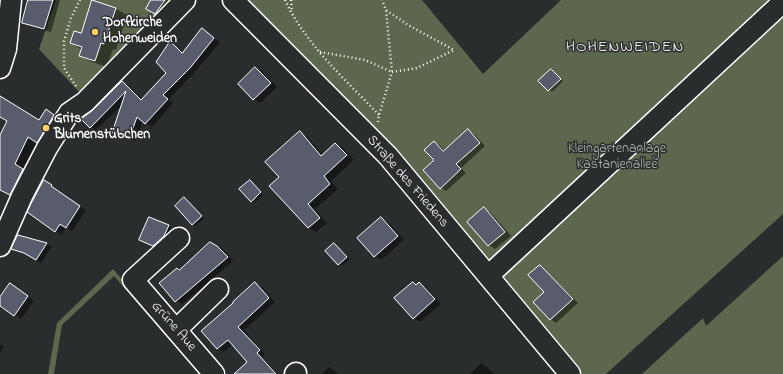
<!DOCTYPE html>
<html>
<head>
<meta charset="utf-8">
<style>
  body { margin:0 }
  canvas { display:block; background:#2a2d2e }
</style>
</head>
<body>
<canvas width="783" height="374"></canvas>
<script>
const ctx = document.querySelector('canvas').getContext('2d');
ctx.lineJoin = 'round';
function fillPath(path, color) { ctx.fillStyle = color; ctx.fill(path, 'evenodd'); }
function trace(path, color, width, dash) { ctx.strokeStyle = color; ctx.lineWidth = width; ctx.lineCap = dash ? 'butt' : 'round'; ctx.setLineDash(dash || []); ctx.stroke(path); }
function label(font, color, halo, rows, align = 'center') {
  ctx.font = font + ' "Indie Flower",sans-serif'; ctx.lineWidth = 3; ctx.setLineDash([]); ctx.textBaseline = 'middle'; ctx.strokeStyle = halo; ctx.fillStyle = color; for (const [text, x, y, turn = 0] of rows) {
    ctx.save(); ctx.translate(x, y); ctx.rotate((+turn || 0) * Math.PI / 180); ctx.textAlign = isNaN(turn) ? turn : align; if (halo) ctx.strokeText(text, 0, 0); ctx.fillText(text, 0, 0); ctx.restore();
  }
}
const green = new Path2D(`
  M56,0h121l-96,94 -42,-45z
  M249,0h173l61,74 78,-74h222v214l-177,160h-30l-180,-217z
  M783,256v118h-141l61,-56 3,8z
  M113,269l92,105h-6l-85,-98 -52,49 -8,49h-6l9,-51z`);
const shadow = new Path2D(`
  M29,0h31l-9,32 -22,-6 -6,-4z
  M152,0h22l-12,17 -15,-9z
  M116,9l11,6 -11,35 -3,-1 -6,18 -15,-5 -12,-6 2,-6 -11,-7z
  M202,29l18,13 -24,29 -27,28 4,4 -21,24 -9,-6 -7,20 -23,-9 10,-28 -27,26 -6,-3 4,-16 28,-29 6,4 15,14 24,-27 3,-31 13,11z
  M255,68l7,4 15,15 -17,16 -6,-4 -15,-15z
  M551,70l12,11 -11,11 -12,-11z
  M0,102l40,19 6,-10 16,9 -16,26 -9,-5 -14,29 8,4 -12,25 -19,-9v-52l8,-17 -8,-5z
  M468,130l6,4 11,12 -24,22 5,5 -20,18 -5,-3 -6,-28 -1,-18 6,3 5,6z
  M300,133l8,4 15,18 12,-11 8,4 11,12 -23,21 7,8 -23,20 12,14 -11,9 -7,-4 -39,-42 10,-9z
  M253,183l10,12 -8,8 -3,-2z
  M50,185l7,5v1l29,19 -14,21 -6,-4 -4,8 -7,-4z
  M184,198l20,20 -8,8 -3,-2z
  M484,209l6,3 21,24 -16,13 -6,-4 -20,-23z
  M381,218l7,4 16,18 -23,20 -6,-4z
  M168,226l6,4 -14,19 -20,-9z
  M18,236l29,8 5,3 -11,16 -12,-8 -16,-6z
  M334,244l16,15 -8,7 -15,-15z
  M217,246l7,4 9,11 -51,43 -6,-3 3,-30z
  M540,267l5,3 33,33 -22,20 -6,-4z
  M255,283l6,3 14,16 -31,28 21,24 -3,3 16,17h-39l10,-12 -16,-18 -9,8 -6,-3 -15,-18 32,-28z
  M413,283l4,3 3,-2 6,3 15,17 -21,18 -6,-4z
  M17,288l17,13 -13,18 -21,-15v-5z
  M0,344l4,3 -4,6z
  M481,363l6,4 7,7h-24z
  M329,367l6,4 3,3h-16z`);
const building = new Path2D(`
  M28,0h25l-9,29 -22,-6z
  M92,0l24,8 -12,36 -3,-1 -6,18 -16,-5 3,-9 -12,-4 4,-12 7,2z
  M151,0h14l-10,14 -9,-5z
  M202,28l12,10 -24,30 -27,27 5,4 -23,25 -8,-7 -8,22 -17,-6 14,-42 -36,37 -9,-9 12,-9 29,-29 19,19 25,-27 -10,-11 14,-21 12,12z
  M255,67l16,16 -18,17 -15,-16z
  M551,69l10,10 -13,12 -10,-10z
  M0,96l39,24 7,-11 8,6 -17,28 -9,-6 -13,27 8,5 -13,26 -10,-5v-55l7,-14 -7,-4z
  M468,129l12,14 -24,21 5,5 -21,20 -17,-19 11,-10 -10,-10 10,-9 9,10z
  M300,131l21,25 14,-13 12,12 -23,21 6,8 -22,20 12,14 -12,10 -39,-42 10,-9 -14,-15z
  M44,180l8,5 -1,1 29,20 -14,22 -6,-4 -5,8 -28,-20z
  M250,180l11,12 -10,10 -12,-13z
  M184,197l18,19 -10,9 -17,-19z
  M484,207l21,25 -17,14 -21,-24z
  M149,217l20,8 -5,11 -11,10 -14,-6z
  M381,217l17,19 -24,21 -17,-19z
  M18,235l29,8 -11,17 -12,-7 -13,-4z
  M210,242l7,4 11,11 -53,45 -16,-19 18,-15 2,2z
  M334,243l13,14 -9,8 -13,-14z
  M540,265l33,34 -23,21 -17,-18 11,-10 -16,-17z
  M255,282l14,16 -31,29 22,23 -3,3 19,21h-42l13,-12 -19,-22 -11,9 -16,-18 32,-28v-1z
  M413,282l3,3 3,-3 16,17 -22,20 -19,-21z
  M10,283l18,13 -14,20 -14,-10v-9z`);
const path = new Path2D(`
  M285,0c21,45 60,79 94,115
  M291,0l1,11
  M320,52l45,8 27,12 -6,-62
  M76,86l-12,-18v-27l7,-23 9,-18
  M378,122l1,-7 13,-43 25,-4 37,-18 -46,-25 -22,-15 -4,-10`);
const minor = new Path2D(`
  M233,0l155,156 182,218
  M0,68l6,-19 5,-49
  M179,238l-46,42 81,94
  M0,246l22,-50 25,-48 22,-35 16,-11 100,-102
  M488,276l295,-274
  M176,330l42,-41
  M295,374l1,-1`);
const markers = [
  [95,32,4,"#ffd166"],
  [46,128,4,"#ffd166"]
];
const poiNames = [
  ["Dorfkirche",103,24],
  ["Hohenweiden",103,40],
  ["Grits",54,120],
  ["Blumenstübchen",54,136]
];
const parkNames = [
  ["Kleingartenanlage",617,150],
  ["Kastanienallee",617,166]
];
const streetNames = [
  ["Straße des Friedens",407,182,49],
  ["Grüne Aue",173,327,49]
];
const quarterNames = [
  ["HOHENWEIDEN",625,48]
];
fillPath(green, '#5d674e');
fillPath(shadow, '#0007');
fillPath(building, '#585c6d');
trace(building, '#fff', 1);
trace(minor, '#fff', 23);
trace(path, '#fff', 2.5, [1, 3]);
trace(minor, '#2a2d2e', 20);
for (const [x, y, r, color] of markers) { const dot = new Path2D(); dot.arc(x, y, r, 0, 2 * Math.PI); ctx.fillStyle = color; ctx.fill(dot); trace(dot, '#2a2d2e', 1.5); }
label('bold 14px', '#fff', '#2a2d2e', poiNames, 'left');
label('14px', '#b6bbaf', '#2a2d2e', parkNames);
label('14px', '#fff', '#2a2d2e', streetNames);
ctx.letterSpacing = '1px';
label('16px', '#fff', '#2a2d2e', quarterNames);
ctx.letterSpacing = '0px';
</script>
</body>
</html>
